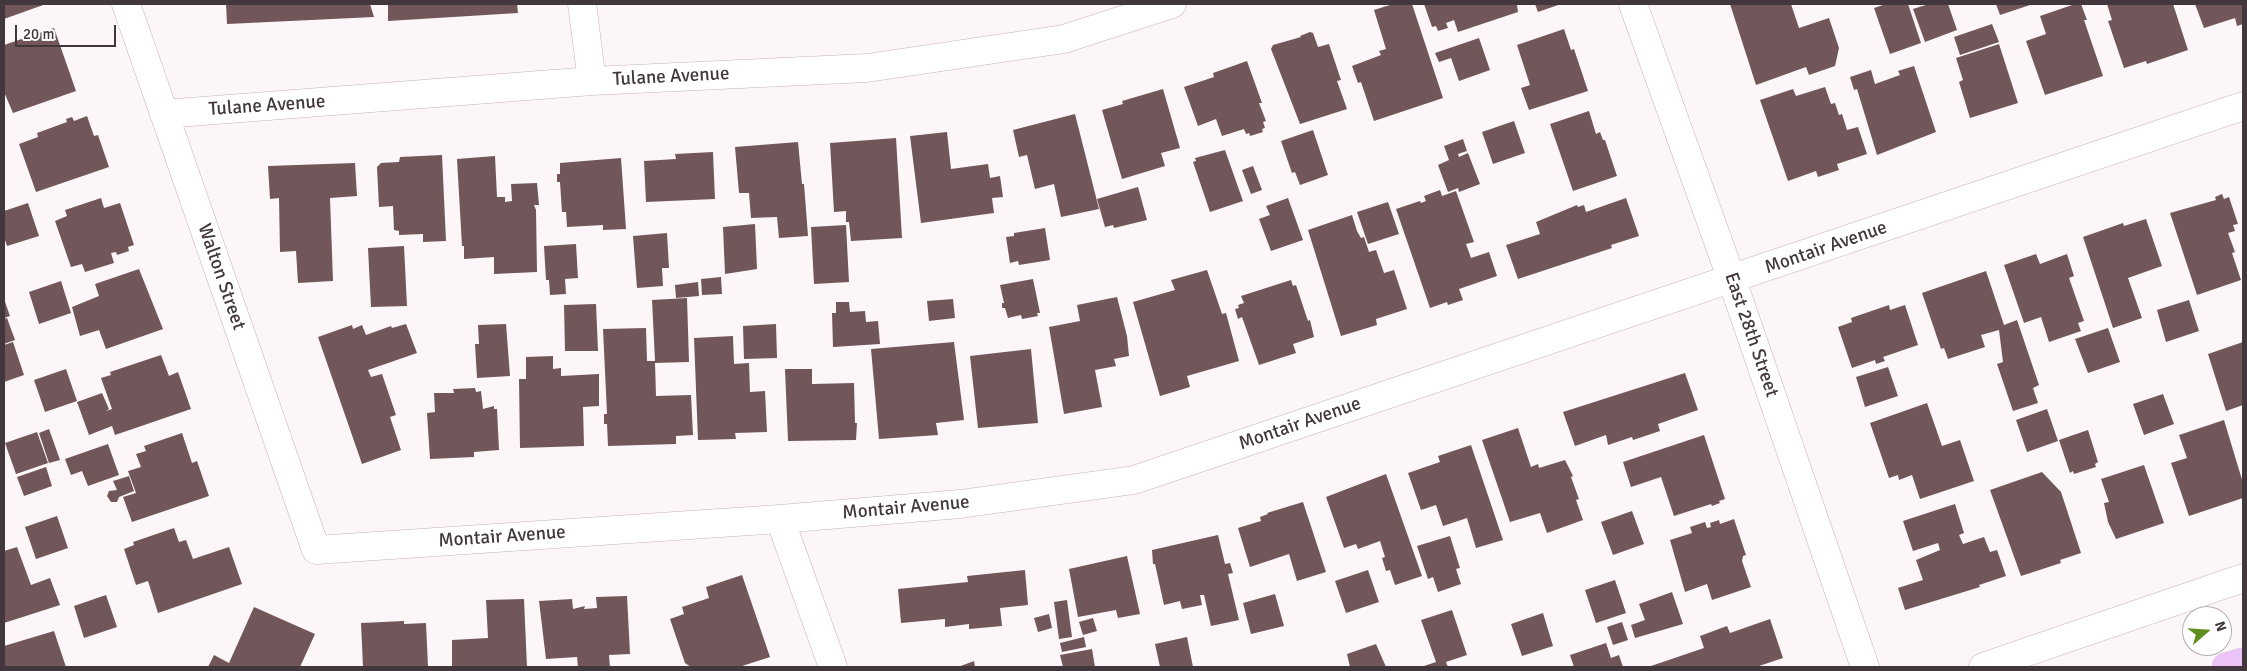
<!DOCTYPE html>
<html>
<head>
<meta charset="utf-8">
<style>
  body { margin:0 }
  #map { position:relative; width:2247px; height:671px; overflow:hidden; background:#fcf6f9; font-family:Signika,sans-serif }
  canvas { display:block }
  .frame { position:absolute; inset:0; border:5px solid #42373c; pointer-events:none }
  .north { position:absolute; left:2182px; top:606px; width:50px; height:50px; box-sizing:border-box; background:#fff; border:1px solid #b3afb1; border-radius:50%; rotate:71deg; font-size:14px; font-weight:700; line-height:20px; text-align:center; color:#42373c }
  .north::after { content:''; display:block; margin:auto; width:18px; height:22px; background:#5f8d1f; clip-path:polygon(50% 0,100% 100%,50% 72%,0 100%) }
  .scale { position:absolute; left:15px; top:25px; width:101px; height:22px; box-sizing:border-box; border:2px solid #42373c; border-top:0; padding-left:6px; font-size:15px; line-height:18px; white-space:nowrap; color:#42373c; -webkit-text-stroke:4px #fff; paint-order:stroke }
</style>
</head>
<body>
<div id="map">
<canvas width="2247" height="671"></canvas>
<div class="frame"></div>
<div class="north">N</div>
<div class="scale">20 m</div>
</div>
<script>
const ctx = document.querySelector('canvas').getContext('2d');
ctx.lineJoin = 'round';
function fillPath(path, color) { ctx.fillStyle = color; ctx.fill(path, 'evenodd'); }
function trace(path, color, width, dash) { ctx.strokeStyle = color; ctx.lineWidth = width; ctx.lineCap = dash ? 'butt' : 'round'; ctx.setLineDash(dash || []); ctx.stroke(path); }
function label(font, color, halo, rows, align = 'center') {
  ctx.font = font + ' Signika,sans-serif'; ctx.lineWidth = 5; ctx.setLineDash([]); ctx.textBaseline = 'middle'; ctx.strokeStyle = halo; ctx.fillStyle = color; for (const [text, x, y, turn = 0] of rows) {
    ctx.save(); ctx.translate(x, y); ctx.rotate((+turn || 0) * Math.PI / 180); ctx.textAlign = isNaN(turn) ? turn : align; if (halo) ctx.strokeText(text, 0, 0); ctx.fillText(text, 0, 0); ctx.restore();
  }
}
const building = new Path2D(`
  M4,4h42l-42,15z
  M226,4h144l4,13 -147,7z
  M388,4h129l1,9 -130,8z
  M1393,4h19l31,94 -69,23 -13,-39 -3,1 -6,-17 29,-11 -2,-4 7,-2 -12,-39z
  M1424,4h96l-3,1 1,7 -60,20 -4,-12 -8,3 2,5 -10,3 -2,-5 -4,1z
  M1535,4h26l-23,8z
  M1730,4h61l8,24 30,-10 10,30 -4,18 -26,9 -3,-8 -50,18z
  M1886,4h22l13,39 -31,11 -16,-46z
  M1929,4h19l9,26 -32,12 -12,-33z
  M1996,4h33l1,1 -30,10z
  M2075,4h6l6,16h-3l19,56 -58,19 -19,-54 20,-7 -6,-18z
  M2107,4h66l15,46 -41,14 -1,-3 -22,7 -16,-47 4,-1z
  M2195,4h48v20l-6,2 -2,-8 -31,10z
  M1992,24l7,18 -39,13 -6,-18z
  M54,28l22,63 -63,22 -9,-21v-47z
  M1564,29l7,21 3,-1 14,42 -59,19 -8,-22 9,-3 -13,-40z
  M1310,32l3,1 5,14 11,-3 12,36 -4,1 10,28 -47,15 -29,-75 2,-4 28,-8 -1,-1z
  M1479,38l11,32 -31,11 -8,-23 -12,4 -4,-9z
  M1999,44l19,59 -48,15 -11,-36 4,-2 -7,-22z
  M1247,61l15,42h-3l7,18 -3,1 2,6 -3,1 1,3 -13,4 -1,-3 -3,1 -2,-5 -22,7 -6,-17 -18,7 -14,-39 30,-10 -1,-4z
  M1914,66l22,66 -59,23 -20,-66 -3,1 -4,-13 21,-7 4,14 25,-9 -2,-4z
  M1825,87l6,17 4,-1 4,12 3,-1 5,16 11,-3 9,27 -30,10 2,6 -21,7 -2,-6 -28,10 -28,-81 33,-11 3,7z
  M1163,89l17,59 -19,5 4,13 -43,13 -20,-69 21,-6 -1,-3z
  M1589,111l7,23 4,-2 3,8h2l12,36 -44,15 -23,-67z
  M1075,114l24,95 -38,8 -7,-33 -19,5 -8,-34 -8,2 -6,-27z
  M87,116l7,20 4,-1 11,32 -73,25 -17,-48 19,-7 -1,-4 30,-11 -1,-3 6,-2 2,4z
  M1514,121l11,32 -32,11 -11,-32z
  M1313,130l15,45 -28,10 -5,-13 -3,1 -11,-32z
  M947,132l4,37 37,-5 2,14 10,-2 3,21 -11,1 2,15 -73,10 -11,-87z
  M896,138l6,100 -51,3 -2,-19h-3v-11l-12,1 -4,-69z
  M1463,139l4,12 -9,3 1,3 9,-4 12,31 -21,8 -1,-4 -10,4 -10,-27 11,-5 -5,-14z
  M798,142l4,42h2l4,52 -29,2 -2,-21 -26,1 -2,-25h-10l-4,-46z
  M1225,150l18,51 -33,11 -17,-50 3,-1 -1,-3z
  M713,152l2,47 -69,3 -2,-41 32,-2 -1,-5z
  M442,155l4,86 -23,1v-8l-24,1v-4l-5,-1 -1,-24 -14,1 -2,-40 4,-4 18,-1 1,-5z
  M495,156l2,41h8v5l7,-1 -1,-17 26,-1 2,22h-5l2,5 1,62 -43,2v-17l-30,2v-13h-2l-5,-87z
  M621,158l5,71 -23,1v-5l-36,2 -1,-15h-4l-2,-30h-3v-8h3v-11z
  M355,163l2,33 -27,2 3,83 -35,2 -2,-32 -16,1 -1,-54 -9,1 -2,-33z
  M1253,166l9,24 -11,4 -9,-24z
  M1138,187l9,33 -33,8 -1,-3 -8,2 -8,-28z
  M1440,190l2,6 14,-5 18,51 -8,2 5,14 18,-6 8,24 -38,13 4,11 -15,5 -1,-3 -17,6 -34,-99 24,-8 1,2 5,-2 -2,-5z
  M2222,194l2,5 5,-2 9,27 -5,1 2,6 -7,2 7,19 -3,1 9,27 -44,15 -27,-82 46,-13 -1,-3z
  M101,198l3,10 16,-5 14,42 -6,2 1,4 -12,4 -1,-3 -5,1 3,10 -29,9 -3,-8 -11,3 -16,-46 12,-5 -2,-6z
  M1288,198l15,42 -32,11 -12,-32 11,-4 -4,-9z
  M1626,198l13,38 -28,9 1,3 -94,31 -12,-34 34,-11 -4,-12 41,-17 1,2 6,-2 2,7z
  M1388,202l11,32 -31,10 -11,-32z
  M28,203l11,33 -32,10 -3,-9v-26z
  M1352,215l5,16 4,7 3,-1 5,15 7,-2 8,23 10,-3 13,39 -31,10 1,6 -36,11 -33,-106z
  M2146,219l16,47 -34,12 14,40 -29,10 -30,-91 40,-14 1,3z
  M755,224l2,45 -32,5 -2,-47z
  M846,225l3,57 -35,2 -3,-57z
  M1045,228l5,32 -31,5 -1,-4 -8,2 -4,-26 8,-1v-3z
  M667,233l2,35h-7l1,18 -26,2 -4,-52z
  M576,244l2,34 -13,1 1,15 -16,1 -1,-15h-3l-2,-34z
  M404,246l3,60 -36,1 -3,-59z
  M2036,254l4,10 27,-10 7,22 -5,2 15,43 -6,2 3,8 -32,11 -8,-25 -17,6 -20,-58z
  M139,269l24,60 -57,20 -7,-19 -19,6 -8,-29 27,-11 -4,-12z
  M1207,270l15,44 4,-1 13,48 -52,15 3,11 -30,9 -27,-94 42,-12 -4,-10z
  M1986,271l18,54 13,-5 22,65 -6,3 5,15 -25,8 -16,-47 6,-2 -4,-32 -18,5 4,12 -37,12 -4,-11 -3,1 -19,-56z
  M721,277l1,17 -20,1 -1,-16z
  M1033,279l7,34h-3l1,3 -16,3 -1,-4 -13,3 -3,-10h-3v-5h2l-4,-18z
  M1291,280l2,6 3,-1 12,36 2,-1 4,17 -21,7 3,9 -37,12 -17,-48 -4,2 -3,-10 4,-1 -1,-3 6,-2 -3,-7z
  M61,281l10,32 -32,11 -10,-32z
  M698,282l1,14 -23,2 -1,-13z
  M1117,297l10,39 2,20 -15,3 2,7 -21,4 7,37 -38,7 -15,-87 31,-6 -3,-16z
  M687,298l2,64 -34,1 1,33 35,-1 2,40 -17,1v8l-68,2 -1,-22h-3v-10h3l-4,-85 43,-1 1,33h8l-3,-61z
  M4,299l6,17 -6,2z
  M953,299l2,19 -26,3 -2,-20z
  M2189,300l10,31 -33,11 -9,-32z
  M836,302h13l1,10 15,-1 1,11 12,-1 2,23 -47,3 -1,-34h4z
  M596,304l2,47h-33l-1,-46z
  M1889,305l1,5 15,-5 13,40 -35,12 2,4 -9,3 -1,-4 -23,8 -14,-41 14,-5 -1,-4z
  M7,318l8,22 -11,4v-25z
  M406,324l11,29 -49,17 3,7 11,-3 14,41 -6,2 11,33 -39,14 -44,-127 34,-12 1,4 9,-4 4,10 25,-9 1,2z
  M506,324l4,52 -33,2 -2,-34h4l-1,-19z
  M776,324l1,34 -33,1 -1,-33z
  M2108,328l12,34 -32,11 -13,-34z
  M733,336l1,28 15,-1 1,29 15,-1 2,41 -32,1 1,6 -38,1 -4,-102z
  M13,342l11,33 -20,7v-37z
  M954,342l10,78 -28,3 2,12 -59,4 -8,-90z
  M2243,342v63l-17,6 -18,-57z
  M1031,349l7,74 -60,5 -8,-72z
  M161,355l8,21 9,-4 13,37 -76,26 -3,-9 -23,9 -12,-33 25,-9 7,16 -3,2 6,-2 -11,-31 10,-3 -1,-3z
  M553,356v13l8,-1v8l38,-2v32l-16,1 1,39 -64,2 -1,-69h7v-22z
  M1888,367l10,29 -33,11 -9,-30z
  M66,369l11,32 -32,11 -11,-32z
  M785,369h27v15l42,-1 1,40h2l-1,17 -68,1z
  M1685,373l13,37 -40,14 2,7 -27,9 -1,-3 -24,8 -2,-10 -31,11 -12,-34z
  M475,388l1,4 5,-1 2,18 11,-3v3h3l2,41 -25,2v5l-44,2 -3,-46 8,-1 -1,-19h20l-1,-4z
  M2163,394l11,30 -30,11 -11,-31z
  M1927,403l15,43 18,-6 14,41 -54,18 -8,-24 -13,5 -1,-5 -9,3 -19,-55z
  M2047,409l11,32 -31,11 -11,-32z
  M2224,420l19,63v15l-54,18 -18,-53 16,-5 -8,-23z
  M1518,428l13,39 7,-3 1,4 26,-8 8,16 -2,1 8,22 -3,1 7,20 -36,13 -7,-20 -30,9 -28,-82z
  M49,429l11,31 -11,3 -10,-30z
  M2088,430l10,32 -3,2 1,3 -22,7 -1,-3 -3,2 -11,-33z
  M37,432l11,31 -32,11 -11,-31z
  M182,433l10,30 5,-2 12,35 -77,26 -9,-25 13,-4 -8,-22 13,-4 -5,-13 10,-3 -2,-5z
  M1704,435l21,64 -6,2 1,2 -8,3 -1,-2 -37,12 -13,-39 -30,10 -8,-25z
  M108,444l11,31 -31,11 -6,-15 -11,4 -6,-16z
  M1471,445l32,95 -27,8 -9,-30 -24,8 -7,-21 -15,5 -13,-37 32,-11 -2,-6z
  M2144,465l20,58 -48,16 -8,-17 -4,-19 5,-1 -8,-23z
  M46,467l6,19 -28,10 -7,-19z
  M2042,472l19,20 20,61 -21,7 1,3 -40,13 -31,-86z
  M1386,474l36,102 -27,9 -5,-15 -4,1 -4,-13 3,-1 -5,-16 -22,8 -2,-5 -12,4 -18,-51z
  M129,476l5,15 -15,6 -2,5h-6l-4,-6 2,-5 8,-1 -4,-9z
  M1303,502l23,70 -29,9 -8,-27 -39,13 -12,-39 23,-7 -1,-4 8,-3 -1,-1z
  M1955,504l9,29 -5,2 4,9 21,-7 6,15 7,-2 9,26 -27,9 1,2 -75,23 -7,-22 25,-8 -7,-20 24,-10 -2,-7 -25,8 -10,-30z
  M1632,511l12,33 -31,11 -12,-33z
  M57,516l11,32 -32,11 -11,-32z
  M1734,519l12,36 -3,1 -1,5 9,26 -39,13 -5,-16 -22,8 -15,-52 22,-7 -2,-6 15,-5 2,6 4,-1 -1,-4 9,-3 1,4z
  M174,528l5,14 7,-2 7,19 36,-12 13,37 -84,29 -10,-32 -12,4 -12,-36 10,-4 -1,-3z
  M1218,535l7,29 5,-1 3,10 -5,1 11,46 -28,6 -7,-31h-4l2,10 -20,4 -2,-8 -16,4 -9,-41h-2l-1,-14z
  M1450,536l10,32 -4,1 5,15 -23,8 -5,-15 -5,2 -11,-33z
  M17,547l14,38 19,-7 10,27 -56,18v-72z
  M1127,556l13,58 -22,4 -2,-8 -38,7 -9,-48z
  M1025,570l3,35 -28,3 2,18 -33,3v-5l-24,3v-8l-44,4 -3,-34 70,-7 -1,-6z
  M1368,570l11,32 -33,11 -11,-32z
  M742,575l28,82 -31,10h-48l-6,-4 -15,-44 14,-5 -2,-7 27,-9 -3,-11z
  M1615,580l11,33 -30,10 -11,-33z
  M1672,592l11,32 -48,14 -4,-13 14,-5 -6,-16z
  M1275,594l9,32 -33,8 -8,-31z
  M106,595l11,32 -33,11 -10,-32z
  M627,596l3,58 -21,1 1,12h-32l-1,-10 -31,2 -7,-58 33,-2 1,10 12,-3 -1,3 13,-1 -1,-11z
  M524,599l3,68 -75,-1v-26l36,-2 -2,-38z
  M1067,600l5,37 -13,2 -5,-37z
  M254,607l61,27 -15,33h-92l6,-12 15,8z
  M1452,610l15,45 -21,7 2,5h-27l15,-5 -15,-42z
  M1543,613l10,33 -31,10 -11,-32z
  M1049,614l3,14 -14,4 -4,-14z
  M1093,618l4,13 -14,4 -4,-13z
  M1770,619l13,39 -27,9h-108l56,-19 -4,-12 27,-10 3,7z
  M404,621v3l22,-1 2,44h-65l-2,-44z
  M1622,622l6,18 -15,5 -6,-18z
  M54,631l12,36h-62v-21z
  M1084,637l2,10 -24,5 -2,-9z
  M1187,637l6,30h-33l-5,-23z
  M1606,643l5,15 8,-3 4,12h-49l-4,-12z
  M1376,644l10,23h-36l-3,-13z
  M1092,649l3,18h-32l-3,-12z
  M974,661l1,6h-17z`);
const minor = new Path2D(`
  M126,4l190,546 464,-31 180,-15 174,-24 1109,-374
  M582,4l10,77
  M1633,4l99,276 133,387
  M164,114l428,-33 275,-13 197,-29 108,-35
  M780,519l53,148
  M1983,667l260,-89`);
const major = new Path2D(`
  M2226,667l17,-5`);
const streetNames = [
  ["Tulane Avenue",671,77,-3],
  ["Tulane Avenue",267,106,-4],
  ["Montair Avenue",1826,248,-19],
  ["Walton Street",221,277,71],
  ["East 28th Street",1751,335,71],
  ["Montair Avenue",1300,424,-19],
  ["Montair Avenue",906,508,-5],
  ["Montair Avenue",502,537,-4]
];
fillPath(building, '#715759');
trace(minor, '#c9afbc', 29);
trace(major, '#d5d3d4', 29);
trace(minor, '#fff', 28);
trace(major, '#ebc3f7', 28);
label('19px', '#42373c', '#fff', streetNames);
</script>
</body>
</html>
